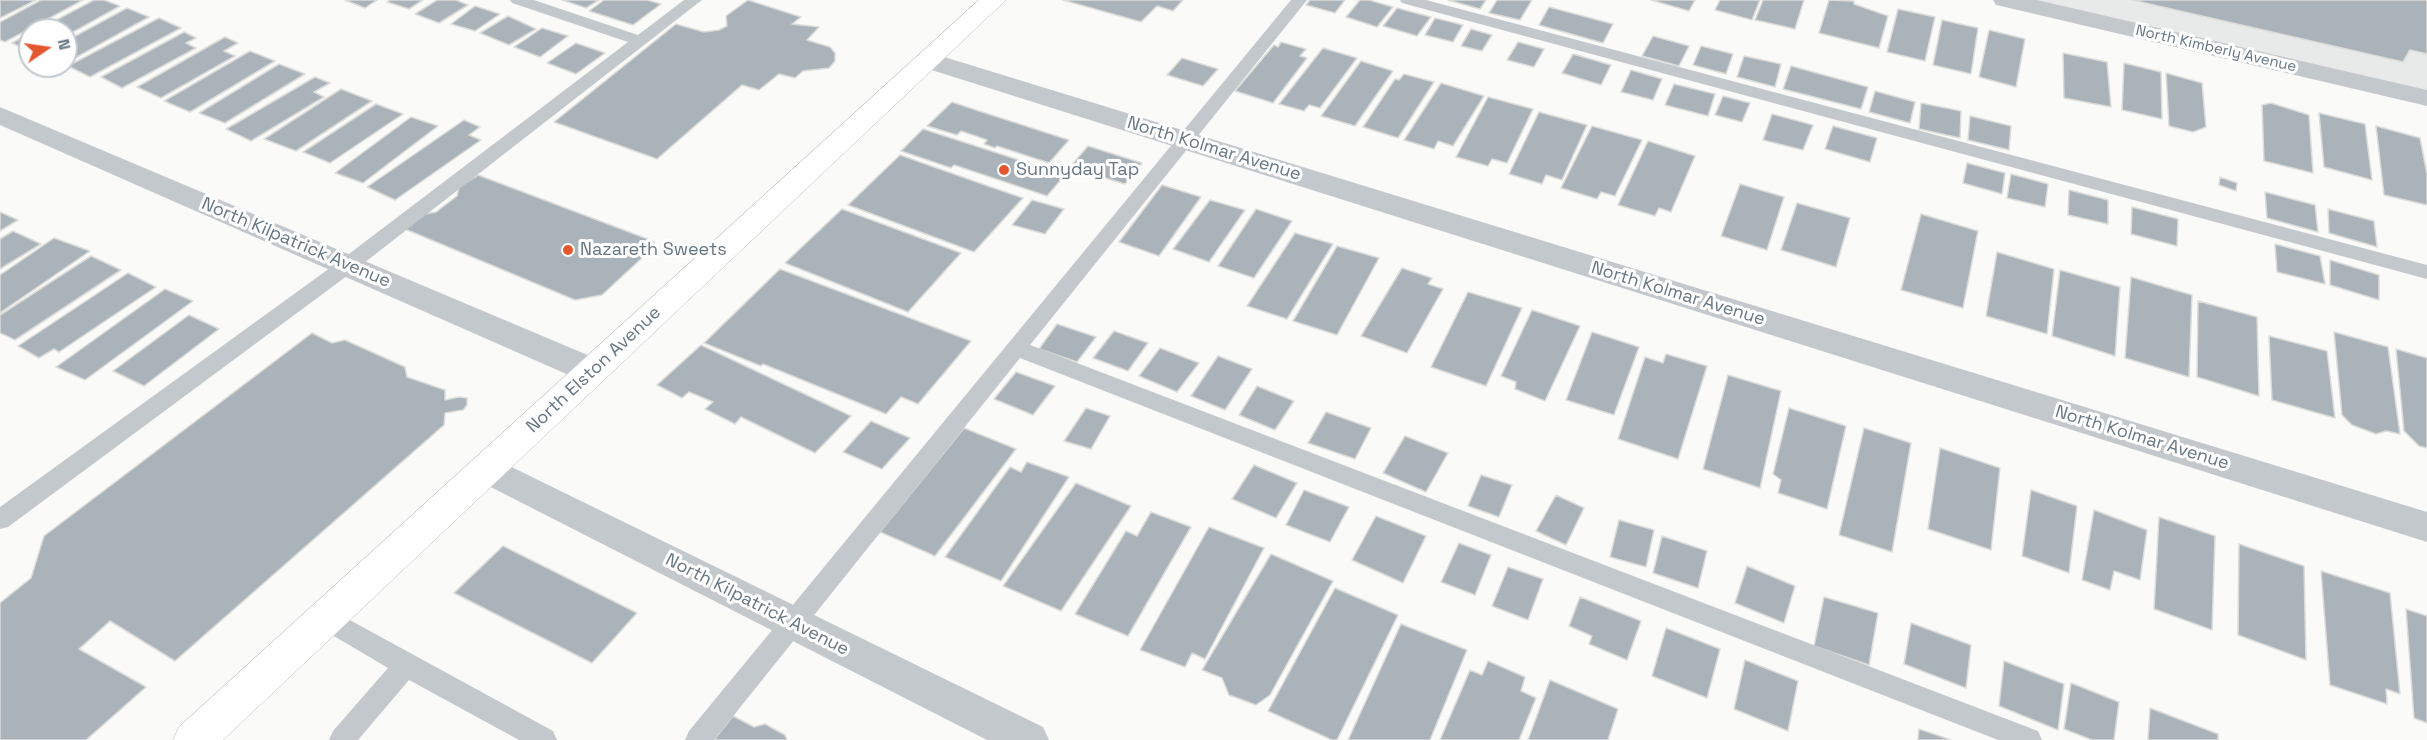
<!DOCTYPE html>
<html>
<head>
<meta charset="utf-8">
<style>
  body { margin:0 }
  #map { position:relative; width:2427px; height:740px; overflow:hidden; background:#fafaf8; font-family:"Space Grotesk",sans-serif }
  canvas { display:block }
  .north { position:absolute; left:18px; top:18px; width:60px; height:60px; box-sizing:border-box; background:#fff; border:2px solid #c1c8cd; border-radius:50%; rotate:77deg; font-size:16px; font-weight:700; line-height:24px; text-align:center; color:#657683 }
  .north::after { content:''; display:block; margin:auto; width:21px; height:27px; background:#e4572e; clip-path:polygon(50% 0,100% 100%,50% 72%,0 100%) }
</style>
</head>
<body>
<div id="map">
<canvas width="2427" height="740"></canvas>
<div class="north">N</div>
</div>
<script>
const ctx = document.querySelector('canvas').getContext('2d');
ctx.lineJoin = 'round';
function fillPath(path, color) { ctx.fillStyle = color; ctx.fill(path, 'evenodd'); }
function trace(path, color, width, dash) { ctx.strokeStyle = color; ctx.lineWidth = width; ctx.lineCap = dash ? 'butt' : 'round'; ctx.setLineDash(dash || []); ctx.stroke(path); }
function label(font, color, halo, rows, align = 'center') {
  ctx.font = font + ' "Space Grotesk",sans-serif'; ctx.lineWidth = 6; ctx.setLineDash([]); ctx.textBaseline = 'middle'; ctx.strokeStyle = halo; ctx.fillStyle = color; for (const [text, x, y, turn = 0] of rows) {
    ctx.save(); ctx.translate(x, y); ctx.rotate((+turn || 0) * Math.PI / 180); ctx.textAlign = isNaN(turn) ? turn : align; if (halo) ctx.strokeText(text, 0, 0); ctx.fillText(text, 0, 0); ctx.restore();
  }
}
const built = new Path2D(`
  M2033,0h394v91z`);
const building = new Path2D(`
  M0,0h36l-36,18z
  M41,0h42l-78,42 -5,-2v-18z
  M94,0h10l16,6 -54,30v-6h-29z
  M345,0h32l-12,8z
  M390,0h33l-14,9 -22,-7z
  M437,0h19l12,5 -29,18 -24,-9z
  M562,0h37l-13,8z
  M604,0h43l14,4 -28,21 -44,-14z
  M748,0l53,17 -9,7 27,3 -12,13 23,7 5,6v8l-6,7 -26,3 -8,7 -16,-4 -20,16 -17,-5 -85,74 -103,-37 122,-98 28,8 15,-2 8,-4 -1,-10z
  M1063,0h120l-10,11 -16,-5 -16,16z
  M1310,0h35l-10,13 -29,-8z
  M1360,0h9l24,7 -16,20 -31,-10z
  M1448,0h38l-6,9z
  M1497,0h35l-12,20 -31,-7z
  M1651,0h44l-6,11z
  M1720,0h40l-8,20 -37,-10z
  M1763,0h41l-9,29 -40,-9z
  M1829,0l25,1v3l34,12 -9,32 -60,-15z
  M2132,0h295v54l-17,-4 -7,12z
  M475,6l25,8 -25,17 -24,-7z
  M1549,7l64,17 -10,19 -64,-18z
  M127,8l22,9 -83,46v-22z
  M1397,8l34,9 -14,19 -34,-10z
  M1898,9l37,8 -10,44 -38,-9z
  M508,16l28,13 -27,16 -29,-12z
  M159,18l22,10 -91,49 -22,-11z
  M1435,18l28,7 -10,17 -28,-7z
  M1942,20l36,8 -7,46 -38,-9z
  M542,28l26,8 -28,21 -26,-10z
  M1471,29l21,6 -10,16 -21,-5z
  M1989,30l36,9 -9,48 -37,-10z
  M184,32l12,6 -10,5 10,5 -74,40 -21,-11z
  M30,33v18l-18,-8z
  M1653,36l36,10 -10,20 -37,-10z
  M225,37l13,6 -14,8 11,5 -74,42 -24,-11z
  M1281,42l25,7 -6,7 7,2 -34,45 -38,-12 39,-46 4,2z
  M1518,42l26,7 -10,18 -27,-7z
  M576,43l29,10 -29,21 -29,-11z
  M1701,46l32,8 -7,20 -33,-9z
  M1323,48l34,10 -37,50 -11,-3 -5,6 -25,-7z
  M250,51l25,10 -85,51 -26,-11z
  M2063,53l44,9 4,45 -47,-9z
  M1573,54l38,11 -10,20 -39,-12z
  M1744,56l37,8 -6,23 -38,-10z
  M1182,58l36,11 -15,17 -36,-11z
  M1361,61l32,10 -38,55 -34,-10z
  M2124,63l37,9 1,47 -40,-9z
  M279,64l26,10 -80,49 -26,-10z
  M1791,66l77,21 -7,22 -78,-20z
  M1631,70l31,9 -9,21 -32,-8z
  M2166,73l36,10 4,44 -13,5 -24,-6z
  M1404,74l30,8 -36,56 -35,-11 32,-48 4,1z
  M315,77l15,6 -16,9 10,5 -73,44 -25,-12z
  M1441,83l43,13 -31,50 -15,-5 -4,8 -30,-9z
  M1674,84l41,10 -7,22 -43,-11z
  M341,89l31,12 -76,50 -32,-12z
  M1875,91l40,11 -5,21 -41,-11z
  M1723,96l27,7 -8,19 -27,-7z
  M1488,97l45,12 -26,54 -15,-4 -4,7 -32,-9z
  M952,102l24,8 93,30 -20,23 -52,-17 -2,2 -11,-4 3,-4 -26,-9 -4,4 -30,-9z
  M1921,103l40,8 -1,27 -41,-9z
  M2271,103l38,12 4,58 -49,-12 -2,-56z
  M376,104l27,10 -73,49 -27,-11z
  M1539,112l48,13 -25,55 -16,-5 -4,9 -33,-10z
  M2319,113l46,11 7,56 -48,-13z
  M1772,114l41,11 -10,25 -40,-10z
  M1970,116l41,10 -2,24 -41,-10z
  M411,117l27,9 -75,57 -28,-10z
  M464,120l16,7 -11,8 12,5 -86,60 -28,-13z
  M1592,126l50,14 -27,56 -14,-4 -4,7 -36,-11z
  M1833,126l44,12 -7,24 -45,-13z
  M2376,126l44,12 7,36v31l-43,-10z
  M923,129l59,19 83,27 -18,21 -93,-31 -3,3 -50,-17z
  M1648,141l47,15 -24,56 -12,-4 -4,8 -37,-11z
  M1088,146l54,17 -17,21 -55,-17z
  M900,155l88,31 35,12 -49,54 -126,-47z
  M1967,163l38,10 -3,21 -39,-11z
  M2011,174l37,10 -3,23 -38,-9z
  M478,175l175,66 3,4 -54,50 -27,5 -170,-71 20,-15 11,-2 21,-16 2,-9z
  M2220,177l17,6 -1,8 -17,-6z
  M1740,184l44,13 -17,53 -46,-14z
  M1162,185l39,12 -42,59 -40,-14z
  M2069,190l39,10v24l-40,-9z
  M2265,192l50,13 3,27 -51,-14z
  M1032,200l32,9 -19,25 -33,-9z
  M1210,200l35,10 -36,52 -36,-13z
  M1797,203l53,15 -14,49 -55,-17z
  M2132,207l46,12 -1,27 -46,-12z
  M842,209l119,44 -53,59 -123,-49z
  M1256,209l36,12 -38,57 -36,-12z
  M2328,209l46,12 3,26 -48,-14z
  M0,212l18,8 -18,11z
  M1921,214l57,17 -15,77 -62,-18z
  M13,231l28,13 -41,25v-30z
  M1295,233l38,11 -46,75 -40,-13z
  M54,238l36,13 -90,62v-38z
  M2275,244l45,12 5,28 -48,-12z
  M1337,246l42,12 -42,77 -44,-14z
  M1997,252l57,17 -7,65 -61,-18z
  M91,256l30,14 -106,70 -15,-7v-18z
  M2330,260l49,15v25l-49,-15z
  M1402,268l30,10 -4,6 15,5 -36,64 -46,-17z
  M780,269l191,72 -53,63 -17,-7 -15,17 -123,-50 -2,2 -57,-23z
  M2060,270l60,17 -5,69 -63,-20z
  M128,273l28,14 -97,65 -5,-3 -15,9 -21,-12z
  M2131,277l61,18 -3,82 -64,-19z
  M165,289l28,12 -108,79 -29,-13z
  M1468,292l54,16 -36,78 -55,-19z
  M2198,301l59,16 2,79 -62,-19z
  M1532,310l48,16 -35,75 -30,-12 1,-7 -15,-6z
  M189,315l30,14 -75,57 -31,-15z
  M1057,324l39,13 -19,25 -38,-13z
  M1114,331l34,12 -20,28 -35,-13z
  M1592,332l47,15 -25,68 -48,-15z
  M2334,332l54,15 12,87 -14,-3 -10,3 -24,-9 -10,-10z
  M312,333l20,10 13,-3 60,27 2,10 38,13v10l14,-3 8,1v7l-4,5 -18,3 -1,12 -269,236 -65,-40 -31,28 67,38 -60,53h-86v-137l31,-25 13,-42z
  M2269,336l58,15 8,67 -63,-18z
  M701,345l150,71 -36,37 -74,-36 -6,7 -30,-15 8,-7 -24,-10 -7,6 -25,-13z
  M1160,348l39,15 -22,29 -38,-16z
  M2396,349l31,9v90l-8,-2 -15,-15z
  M1666,354l41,12 -29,93 -60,-20 27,-82 18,6z
  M1218,356l34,13 -27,41 -34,-14z
  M1016,372l39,14 -22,29 -39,-16z
  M1728,375l53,16 -21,97 -57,-19z
  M1257,386l37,15 -19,29 -36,-15z
  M1086,408l24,8 -19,33 -27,-8z
  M1789,408l57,18 -19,83 -49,-16 3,-13 -8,-6z
  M1326,412l45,16 -16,31 -47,-16z
  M871,421l39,17 -28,31 -39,-17z
  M964,428l52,21 -81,107 -55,-24z
  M1864,428l47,15 -19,109 -53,-17z
  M1405,436l43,17 -22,39 -43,-19z
  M1940,448l60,20 -9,82 -63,-21z
  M1027,462l42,15 -68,104 -56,-24 65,-90 11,5z
  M1254,465l43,18 -21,35 -44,-19z
  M1481,475l31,10 -13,32 -31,-11z
  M1076,483l55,23 -70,105 -58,-25z
  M1304,490l45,17 -19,35 -44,-17z
  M2031,490l46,16 -8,67 -47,-17z
  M1556,495l28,13 -18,37 -30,-14z
  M2094,510l53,20 -7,50 -26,-9 -4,19 -28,-10z
  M1151,512l40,15 -63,109 -53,-22 51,-83 11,5z
  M1376,516l50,20 -23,47 -51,-23z
  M2159,517l56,19 -3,94 -58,-21z
  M1619,520l35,10 -8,37 -36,-10z
  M1209,527l55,21 -59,111 -13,-6 -7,14 -45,-17z
  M1662,536l45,15 -9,37 -45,-15z
  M1459,543l32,12 -16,40 -34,-13z
  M2239,544l65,22 2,94 -68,-25z
  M503,546l134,67 -45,50 -138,-70z
  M1271,554l62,27 -63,114 -14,10 -27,-10 -7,-17 -20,-8z
  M1747,566l48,20 -11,37 -49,-20z
  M1508,567l35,12 -15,41 -36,-14z
  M2321,571l69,22 10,101 -14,-5 1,15 -57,-19z
  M1335,588l63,27 -61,125h-5l-64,-29z
  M1580,597l61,24 -14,39 -38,-16 3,-8 -23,-10z
  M1824,597l54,16 -9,52 -55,-19z
  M2406,609l21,7v107l-13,-5z
  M1911,623l60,22 -5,43 -62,-24z
  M1401,624l66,26 -37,90h-82z
  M1666,628l54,21 -13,49 -55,-22z
  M1745,660l53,21 -10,50 -54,-22z
  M1488,661l37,16 -4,14 15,7 -17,42h-79l30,-70 12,5z
  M2004,661l60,23 -6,46 -59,-24z
  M1550,680l68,29 -10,31h-80z
  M2071,683l48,19 -5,38h-22l-28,-11z
  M2150,708l68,26v6h-70z
  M733,716l21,11 11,-3 20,11 2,5h-73z
  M1919,729l32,11h-33z`);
const lane = new Path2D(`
  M510,0h24l104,35 46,-35h18l-347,270 -347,257 -8,2v-22l341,-247 287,-218 -116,-39z
  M1291,0h16l-277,345 1008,386 4,9h-44l-978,-382 -306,382h-29l4,-9z
  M1400,0h26l1001,265v14l-1025,-276z
  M326,607l227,124 4,9h-38l-110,-60 -51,60h-29l4,-9 55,-63 -71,-42 -3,-8 3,-8z`);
const street = new Path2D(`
  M1993,0h44l390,90v16l-422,-99 -9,-2z
  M928,52l1499,460v30l-1508,-476 -4,-6 4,-6z
  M0,107l604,255 5,9 -5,9 -12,3 -12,-3 -580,-255z
  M487,455l556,272 6,13h-62l-512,-261 -6,-10 6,-10z`);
const secondary = new Path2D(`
  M979,0h27l-783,740h-50l6,-13z`);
const markers = [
  [1004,170,6,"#e4572e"],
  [568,250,6,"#e4572e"]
];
const farStreetnames = [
  ["North Kimberly Avenue",2216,49,13]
];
const streetNames = [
  ["North Kolmar Avenue",1214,149,17],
  ["North Kilpatrick Avenue",296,243,23],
  ["North Kolmar Avenue",1678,294,17],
  ["North Elston Avenue",594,370,-43],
  ["North Kolmar Avenue",2142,438,17],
  ["North Kilpatrick Avenue",757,605,27]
];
const poiNames = [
  ["Sunnyday Tap",1016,170],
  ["Nazareth Sweets",580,250]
];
fillPath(built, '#e8e9e9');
fillPath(building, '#aab3b9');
trace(building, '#dcdcda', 1.5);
trace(secondary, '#b3babf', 1);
fillPath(lane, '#c3c8cc');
fillPath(street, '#c3c8cc');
fillPath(secondary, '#fff');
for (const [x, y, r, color] of markers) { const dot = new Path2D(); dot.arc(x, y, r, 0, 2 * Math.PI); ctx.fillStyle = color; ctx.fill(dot); trace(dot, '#fff', 2); }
label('15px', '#657683', '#fff', farStreetnames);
label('18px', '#657683', '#fff', streetNames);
label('18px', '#657683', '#fff', poiNames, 'left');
</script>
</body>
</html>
